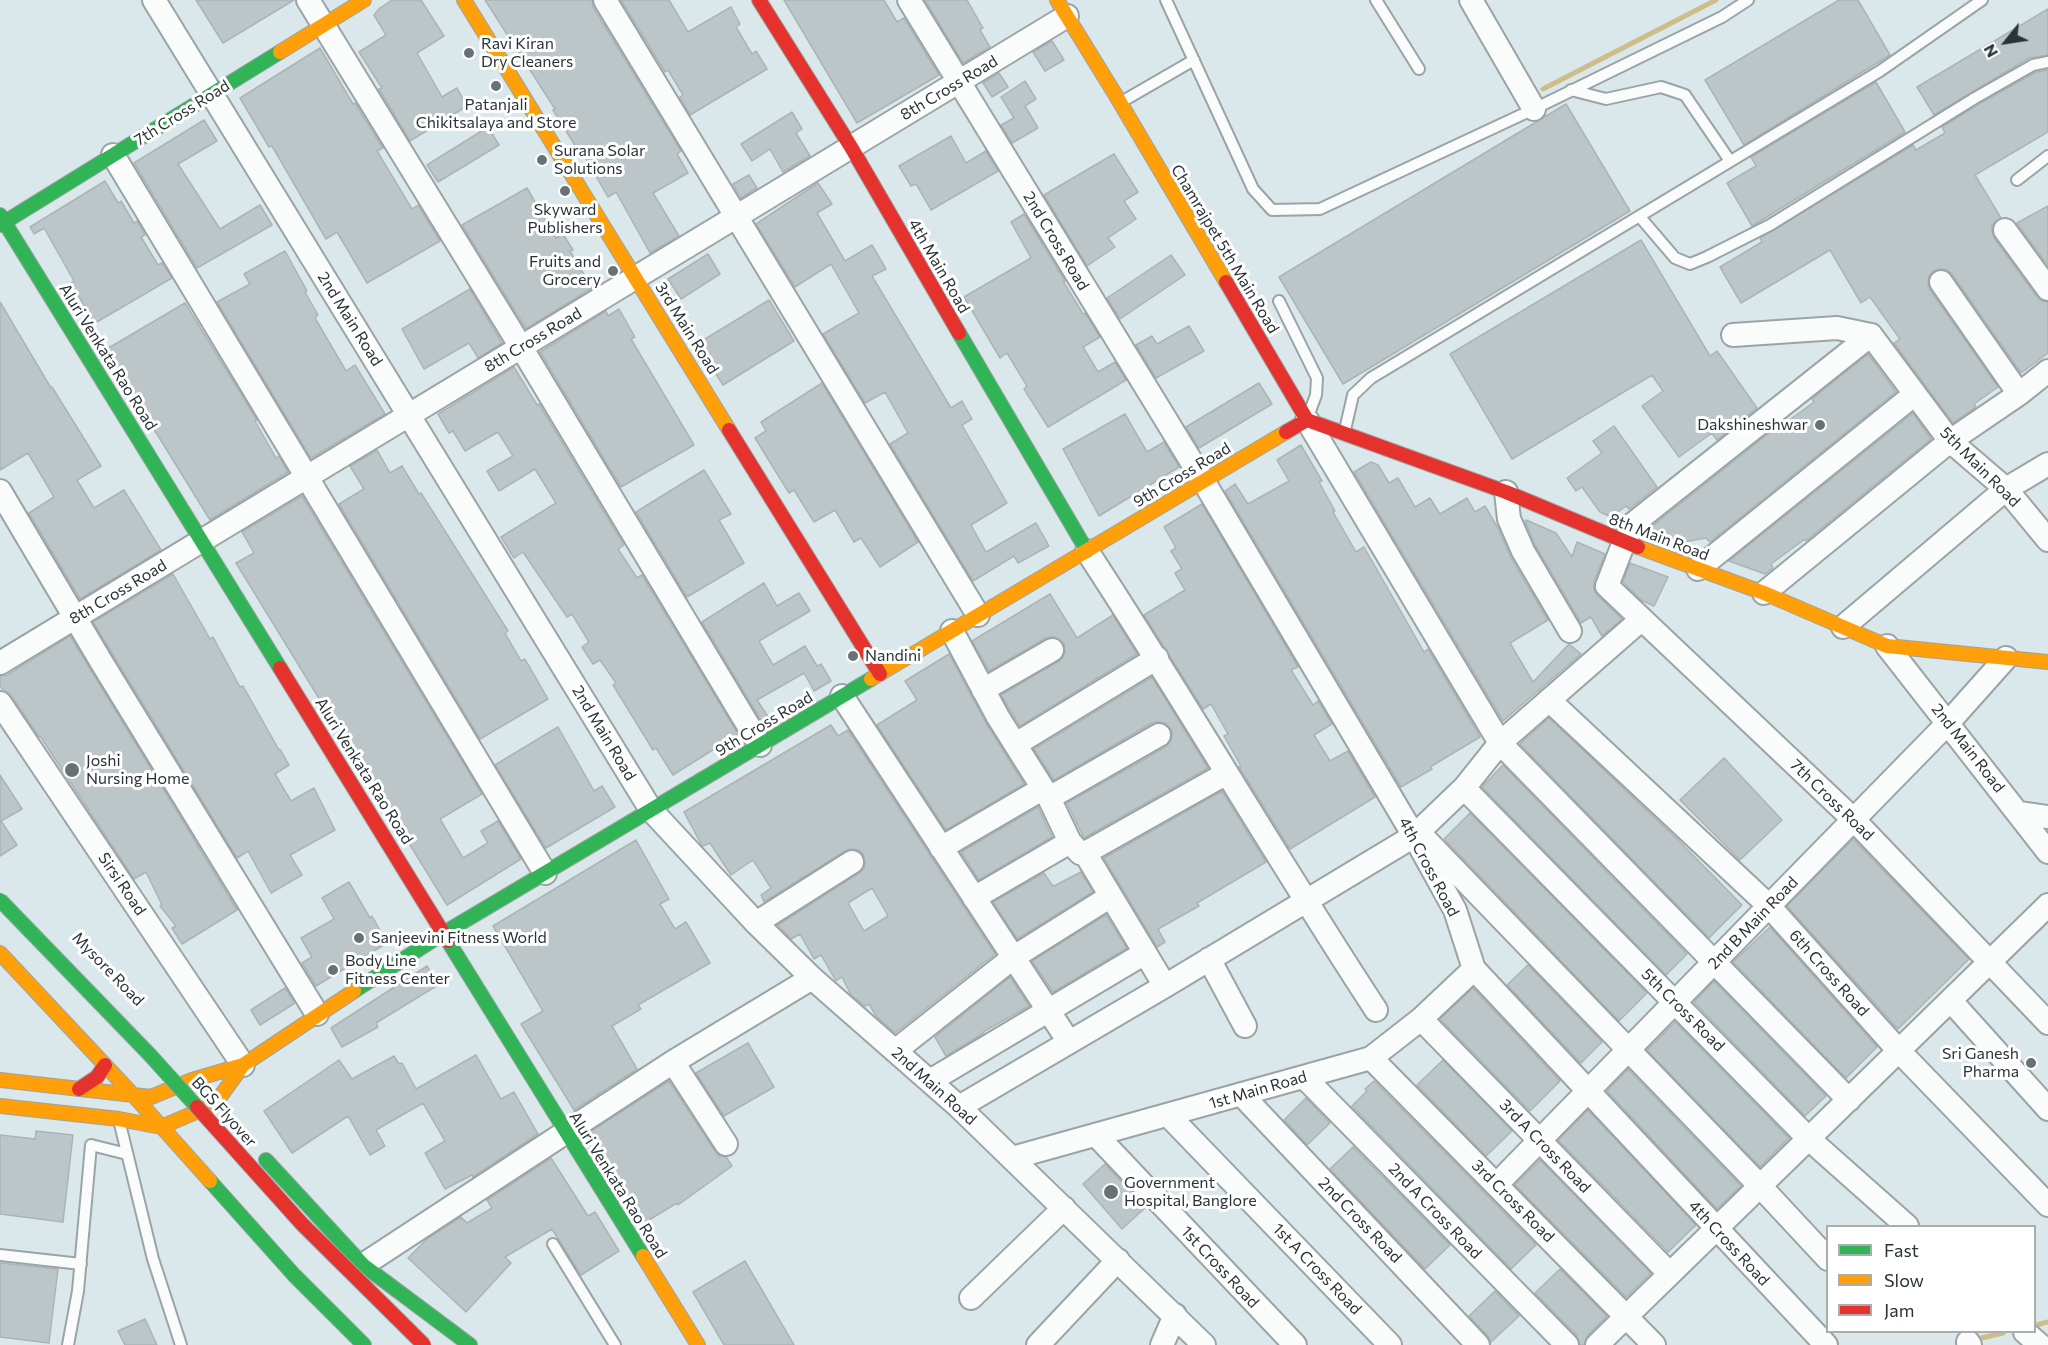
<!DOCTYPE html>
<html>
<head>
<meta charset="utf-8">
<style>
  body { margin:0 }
  #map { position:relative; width:2048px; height:1345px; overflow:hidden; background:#dbe8eb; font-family:Commissioner,sans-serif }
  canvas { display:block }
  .legend { position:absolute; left:1826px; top:1225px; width:210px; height:108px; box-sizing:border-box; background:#fff; border:2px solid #aaadae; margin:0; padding:8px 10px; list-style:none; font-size:18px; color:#2a3335 }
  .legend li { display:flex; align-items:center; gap:12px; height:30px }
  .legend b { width:30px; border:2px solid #aaadae }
  .north { position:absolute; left:1976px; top:12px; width:60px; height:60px; -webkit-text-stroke:4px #fff; paint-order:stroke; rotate:240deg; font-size:16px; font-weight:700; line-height:24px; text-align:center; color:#2a3335 }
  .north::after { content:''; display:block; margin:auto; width:21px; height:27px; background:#2a3335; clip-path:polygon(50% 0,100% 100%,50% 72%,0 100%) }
</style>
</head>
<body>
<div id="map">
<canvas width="2048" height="1345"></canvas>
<ul class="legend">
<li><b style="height:8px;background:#30b455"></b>Fast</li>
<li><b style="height:8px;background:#ff9f0a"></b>Slow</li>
<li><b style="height:8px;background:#e5322d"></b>Jam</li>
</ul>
<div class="north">N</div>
</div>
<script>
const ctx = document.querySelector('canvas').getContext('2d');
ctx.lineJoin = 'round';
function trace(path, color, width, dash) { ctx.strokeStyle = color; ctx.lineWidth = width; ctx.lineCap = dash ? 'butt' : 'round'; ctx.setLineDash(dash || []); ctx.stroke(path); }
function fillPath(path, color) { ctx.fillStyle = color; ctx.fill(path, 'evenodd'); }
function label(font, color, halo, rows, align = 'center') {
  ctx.font = font + ' Commissioner,sans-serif'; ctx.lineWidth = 6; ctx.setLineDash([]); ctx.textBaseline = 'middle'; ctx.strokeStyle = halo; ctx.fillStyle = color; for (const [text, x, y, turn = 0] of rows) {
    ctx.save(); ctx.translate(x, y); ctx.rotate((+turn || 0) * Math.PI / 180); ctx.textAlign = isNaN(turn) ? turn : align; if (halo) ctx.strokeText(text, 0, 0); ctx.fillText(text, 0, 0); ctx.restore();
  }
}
const stream = new Path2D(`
  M1543,89l173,-89
  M2036,1325l12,-3
  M1973,1340l30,-7`);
const building = new Path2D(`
  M196,0h98l-71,43z
  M392,0h29l23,36 -27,17 25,44 15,-9 10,18 -57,35 -31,-52 3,-1 -23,-36 27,-17 -12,-20 6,-7z
  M485,0h107l1,7 88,144 -4,3 11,19 -35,20 26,43 -29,17 -34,-61 -8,5 -30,-52 -2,2 -23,-37 2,-1z
  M621,0h48l19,32 43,-25 9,17 -4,3 16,27 4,-3 11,18 -77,46 -10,-18 3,-2 -15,-25 -3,2z
  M784,0h100l13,22 7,-4 35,57 -82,48z
  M925,0h42l16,28 -3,2 10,17 -27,16z
  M1839,0h19l32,55 -146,90 -39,-65z
  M2048,9v46l-19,3 -95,57 -17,-28z
  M1052,41l12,19 -19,11 -12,-19z
  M320,48l33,56 2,-1 28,45 -6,3 35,58 6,-4 22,36 -73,42 -30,-51 -11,7 -54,-93 -3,1 -29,-49z
  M2048,70v62l-73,43 26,43 -9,7v7l2,6 43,59 5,4 6,1v51l-27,20 -69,-99 -5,-4 -7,-1 -7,2 -4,6 -1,6 2,7 68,97 -24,17 2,3 -23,16 -59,-80 6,-4 -30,-42 -9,6 -31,-53 -89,53 -21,-36 42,-25 -2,-4 153,-93 3,5 29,-17 -3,-6 37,-23 57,-32z
  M999,73l9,14 -16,10 -9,-14z
  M1025,81l11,18 -11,7 13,22 -26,15 -11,-18 13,-7 -13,-21z
  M1876,82l29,50 -153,94 -25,-43 29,-17 -5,-9z
  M1566,104l64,107 -287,173 -64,-107z
  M792,112l10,17 -6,4 14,23 -27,16 -13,-23 -18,12 -11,-17z
  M204,120l13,21 -39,23 42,65 40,-24 12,20 -75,43 -63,-105z
  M488,127l11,18 -61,37 -11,-17z
  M951,136l15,27 20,-12 12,20 -67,39 -15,-26 -5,2 -12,-20z
  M1114,154l24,38 -14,9 12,18 -28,19 7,9 -28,19 -43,-71z
  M749,175l8,13 -16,10 -8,-14z
  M105,181l13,22 3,-2 13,22 3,-2 8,14 -4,2 17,28 4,-2 10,15 -82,48 -10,-16 5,-3 -14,-24 3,-2 -30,-53 -10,6 -4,-7z
  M818,183l14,21 -15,9 28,48 27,-16 14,24 -14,7 79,132 11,-7 10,18 -10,6 45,78 -36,22 15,27 50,-29 13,23 -31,17 -4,-7 -41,25 -83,-137 18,-11 -23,-41 -20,11 -42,-69 36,-21 -28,-49 -36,23 -39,-63z
  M527,188l29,50 7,-4 10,16 -3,1 22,37 -66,41 -64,-104z
  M2048,206v60l-31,-43z
  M1024,214l41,67h-2l20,33 2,-1 15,24 -17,10 15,25 17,-10 11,18 -78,47 -24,-38 3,-3 -20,-33 -7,5 -36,-61 67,-39 -20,-36z
  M1641,240l69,116 7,-5 40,57 -40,32 -5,-7 -33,24 -37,-51 21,-15 -11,-16 -140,84 -62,-105z
  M285,251l22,40 -2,1 13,23 -3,3 31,53 9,-6 30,49 -74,44 -94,-156 33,-18 -6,-10z
  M708,254l12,20 -39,25 -13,-20z
  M1171,255l14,20 -65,44 -13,-21z
  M470,289l32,54 -24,15 -9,-15 -45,26 -22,-40z
  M769,300l25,41 -71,44 -26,-41z
  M0,302l51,86 1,-1 49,79 -24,14 17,28 30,-18 37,60 -81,49 -51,-86 25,-16 -26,-44 -28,17z
  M185,303l72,117 -2,1 21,37 3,-2 9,16 -78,48 -105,-170z
  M619,309l16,28 -4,2 63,106 -73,42 -81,-135 66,-41 2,5z
  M1189,326l15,25 -48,27 -20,-33 16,-9 5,8z
  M1868,354l28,38 -186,150 -4,-4 -28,5 -20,-8 -8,-7 133,-106 1,2 30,-22 -2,-3z
  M514,367l23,38 2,-1 85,141 -6,4 19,29 5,-3 96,159 -65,41 -17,-27 -3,2 -40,-65 3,-2 -16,-23 -7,4 -11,-17 7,-5 -17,-28 -5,3 -44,-65 -9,6 -13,-21 55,-34 -21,-34 -36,22 -12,-20 26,-15 -15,-24 -33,19 -12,-20 -4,2 -11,-19z
  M822,383l96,159 -38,25 -19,-29 -7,4 -19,-32 -21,12 -20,-32 -5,3 -34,-55 11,-7 -5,-9z
  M1259,383l13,21 -73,44 -13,-21z
  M1913,413l18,26 -125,102 -1,-2 -34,25 2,4 -8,6 -36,-13z
  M1125,414l22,38 17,-10 15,25 -80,49 -36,-67z
  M1614,426l43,61 -28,22 -3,-3 -15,11 -11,-5 -18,-25 -6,4 -9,-13 35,-25 -9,-12z
  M1301,445l21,36 -3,1 16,29 -2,1 23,40 8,-5 60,105 4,-3 51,86 1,2 -50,30 2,2 -31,18 -176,-296 10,-7 13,20 41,-23 -12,-21z
  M377,450l13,23 12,-7 17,28 2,-1 87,138 -3,2 16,28 4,-2 23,40 -68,40 -141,-235 25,-15 -14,-23z
  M1371,462l7,3 11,18 9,-5 17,29 15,-9 10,16 27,-16 8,14 10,-6 14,24 12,28 37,62 -38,23 23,39 36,-38 12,10 -78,67 -149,-249z
  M704,470l27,44 -12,6 25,43 -57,34 -51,-85z
  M302,496l180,298 -42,25 23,39 25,-15 -7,-12 17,-10 23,38 -74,46 -103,-167 -22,-40 -2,2 -84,-137 18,-10 -12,-21z
  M1202,504l96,163 -7,3 22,35 5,-4 14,23 -18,11 16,26 18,-10 27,46 -85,52 -51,-82 2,-1 -17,-30 4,-2 -17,-30 -8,5 -59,-94 41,-25 -10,-17 7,-4 -11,-18 5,-3 -12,-21z
  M1526,520l30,13 16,24 5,-15 28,12 -11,27v9l4,6 24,23 -20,17 -11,-19 -10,6 -46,-78 -10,-24z
  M1630,563l38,14 -14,29 -13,-6 -18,-18z
  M173,574l37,65 3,-2 27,50 3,-1 36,64 1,-1 9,16 -14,9 16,27 23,-13 21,42 -45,25 12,20 -31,18 -23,-42 -11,7 -144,-236z
  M764,583l13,23 22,-13 11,18 -51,30 14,24 32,-19 12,20 4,-2 10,17 -17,10 -10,-18 -47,27 12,18 -7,4 -60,-100z
  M1050,594l27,44 36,-23 24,39 -117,72 -19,-31 58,-34 4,-4 2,-6 -1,-7 -6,-6 -5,-1 -7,1 -57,33 -17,-30z
  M70,636l167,274 -55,34 -10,-16 4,-2 -16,-20 2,-1 -16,-33 -12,7 -94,-143 -1,1 -28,-42 -11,-8v-11l7,-1z
  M949,654l37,69 38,61 -78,46 -69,-105 40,-25 -12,-19z
  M1152,677l56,91 -124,70 -17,-35 99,-56 5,-6 1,-7 -1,-5 -6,-6 -7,-1 -6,1 -98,57 -20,-31z
  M1549,718l127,120 66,67 -33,33 -189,-194z
  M831,725l7,11 10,-6 147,224 -100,79 -19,-17 -7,-12 -4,2 -14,-11 -9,-18 -6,4 -15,-26 -7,4 -14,-25 -9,5 -13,-14 81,-52 5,-4 1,-7 -2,-8 -4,-4 -7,-1 -7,2 -81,51 -3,-7 10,-7 -18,-28 -22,15 -21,-32 -7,3 -2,-2 -17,-32zM872,888l16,28 -24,15 -16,-28z
  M558,727l36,64 8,-5 13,21 -69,41 -51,-83z
  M1724,758l58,62 -42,40 -60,-60z
  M1503,765l184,189 -21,21 -184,-188z
  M0,775l22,34 -21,12 16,24 -17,11z
  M1222,791l44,71 -69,41 2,3 -41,23 7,13 -8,5 -53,-89z
  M1038,807l14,30 -73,43 -18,-28z
  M1470,813l177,180 -28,28 -175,-182z
  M1853,839l116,120 -71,70 -111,-123z
  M636,840l33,59 -9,5 15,25 11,-7 24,41 -72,42 3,4 -29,17 25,43 -63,41 -53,-86 22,-13 -50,-85z
  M1081,872l12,20 -76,47 -24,-37 51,-29 8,12 2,1z
  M349,882l21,36 2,-2 15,27 -71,43 -14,-23 10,-6 -11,-19 33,-19 -12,-21z
  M1106,915l21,33 -74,44 -21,-31z
  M1770,927l107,120 -31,31 -113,-116z
  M1528,965l74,77 -21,21 -74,-78z
  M427,966l11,19 -62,38 2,4 -36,20 -11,-19z
  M1010,977l19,29 -46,26 1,1 -38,23 -11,-19z
  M1714,981l112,115 -21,20 -111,-114z
  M285,988l10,15 -35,22 -9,-15z
  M1473,988l87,93 -30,30 -90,-92z
  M1675,1022l114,116 -29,29 -113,-117z
  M748,1043l26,44 -50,29 -28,-43z
  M476,1055l25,44 13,-7 24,42 -65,43 -1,-2 -27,14 -20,-36 20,-12 -22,-38 -47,27 9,16 -15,9 -22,-39 -56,37 -28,-42 75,-51 13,19 42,-23 5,8 3,-1 14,26z
  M1443,1060l69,71 -26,25 -69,-71z
  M1628,1069l113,117 -24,23 -110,-118z
  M669,1081l46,70 4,5 7,1 6,9 -54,39 -1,-2 -33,20 -56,-90z
  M1374,1081l162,164 -25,24 -159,-163 15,-15 -2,-2z
  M1306,1098l24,25 -23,22 -23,-25z
  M1588,1110l108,115 -28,27 -110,-112z
  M36,1131l37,4 -10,87 -63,-8v-79l35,4z
  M1353,1147l97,98 -25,24 -95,-100z
  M551,1158l37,58 7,-4 24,39 -38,24 -29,-46 -47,28 6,6 -45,49 -58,-54 20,-20 33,-21 6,6 25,-15 -5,-8z
  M1540,1160l111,113 -25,24 -111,-112z
  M1105,1164l41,43 -24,22 -39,-45z
  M745,1261l49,84h-70l-31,-53z
  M0,1263l58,6 -9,74 -49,-6z
  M1560,1269l47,47 -19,19 -4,10h-4l-3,-9 -42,-43z
  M1495,1291l24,25 -28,26 -3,-6 -19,-20z
  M145,1319l12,26h-32l-7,-14z`);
const lane = new Path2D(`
  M1166,0l87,189 19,21 48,-1 214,-100 188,-92 26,-17
  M1376,0l43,69
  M1571,90l35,9 55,-12 24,8 45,66
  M1123,101l71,-41
  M2017,180l31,-24
  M1640,217l35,41 15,6 17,-7 63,-32 205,-127 58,-33 15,-3
  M1279,301l38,77 -1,17 -6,16
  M1345,430l8,-35 18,-17 509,-307 102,-71
  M120,1124l33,135 28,86
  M553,1244l62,101
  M0,1255l81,9
  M68,1345l10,-54 13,-146 36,9`);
const street = new Path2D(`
  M154,0l497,810 105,113 56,55 147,129 245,238
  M308,0l213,347 239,398
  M605,0l373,615
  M909,0l295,482 210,354 41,74 19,59 352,376
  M1471,0l63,109
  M113,155l432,718
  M2005,230l43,59
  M1941,282l78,112
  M1733,335l104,-7 34,7
  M1871,335l-237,188 -10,19 -17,44 247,234 194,203
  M1871,335l79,106 56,48 42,51
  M1307,420l193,323 349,357
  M0,491l102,172 215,351
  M1506,492l3,27 14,32 47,80
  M1087,551c99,151 190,308 289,459
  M1698,569l217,-175
  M1764,593l186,-152 69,-47 29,-23
  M1843,627l163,-138 42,-25
  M952,631l46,86 51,81 21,44 10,11h5l80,133
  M1887,646l161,206
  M0,663l1067,-647
  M983,690l69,-40
  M842,696l227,346
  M1549,700l220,206 130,145 149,154
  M0,703l243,362
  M1016,744l141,-86
  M1464,788l345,351 98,87
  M1049,798l110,-63
  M2019,813l29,4
  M1424,838l336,348 68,73
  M941,848l101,-59
  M1085,853l142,-80
  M974,898l96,-56
  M756,923l96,-61
  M1209,959l36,67
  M1951,1001l97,108
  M1421,1019l249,255
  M895,1051l119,-94 97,-61
  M1371,1058l283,287
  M673,1062l53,82
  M1304,1077l263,268
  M930,1081l215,-128
  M1241,1094l237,251
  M959,1107l206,-121 249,-150 50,-48 36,-45 142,-124
  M1168,1115l222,230
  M1096,1135l199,210
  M1012,1158l359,-100 50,-39 53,-50
  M1496,1185l452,-462 58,-65
  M363,1265l310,-203 139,-84
  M971,1298l93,-90
  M2025,1332l15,13
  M1968,1342l2,3
  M1038,1345l80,-85
  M1162,1345l13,-30
  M1597,1345l451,-440`);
const fast = new Path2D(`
  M0,215l280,453
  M0,225l280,-173
  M959,333l128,218
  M448,941l195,315
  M354,991l90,-58 427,-254
  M266,1160l97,105 107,80
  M210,1181l84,94 70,70`);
const slow = new Path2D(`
  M464,0l265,430
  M1057,0l58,94 111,188
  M280,52l84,-52
  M1638,547l126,46 123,53 161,16
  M871,679l415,-247
  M0,953l134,143 76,85
  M0,1080l151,17 41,-17 51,-15 111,-74
  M0,1106l119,13 42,8 54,-23 28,-39
  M643,1256l55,89`);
const jam = new Path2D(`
  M759,0l92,147 108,186
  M1226,282l81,138 -21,12
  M1307,420l199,72 132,55
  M729,430l151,244
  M280,668l168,273
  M79,1089l18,-12 8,-12`);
const fastBridge = new Path2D(`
  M0,900l150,155 47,52`);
const jamBridge = new Path2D(`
  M197,1107l105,117 122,121`);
const markers = [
  [469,53,6,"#687275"],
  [496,86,6,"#687275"],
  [542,160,6,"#687275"],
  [565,191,6,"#687275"],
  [613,271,6,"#687275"],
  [1820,425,6,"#687275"],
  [853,656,6,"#687275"],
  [72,770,8,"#687275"],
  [359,938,6,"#687275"],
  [333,970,6,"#687275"],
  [2031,1063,6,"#687275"],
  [1111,1192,8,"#687275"]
];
const poiNames = [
  ["Ravi Kiran",481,44],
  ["Dry Cleaners",481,62],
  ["Patanjali",496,105,"center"],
  ["Chikitsalaya and Store",496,123,"center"],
  ["Surana Solar",554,151],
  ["Solutions",554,169],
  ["Skyward",565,210,"center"],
  ["Publishers",565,228,"center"],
  ["Fruits and",601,262,"right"],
  ["Grocery",601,280,"right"],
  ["Dakshineshwar",1808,425,"right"],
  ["Nandini",865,656],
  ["Joshi",86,761],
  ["Nursing Home",86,779],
  ["Sanjeevini Fitness World",371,938],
  ["Body Line",345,961],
  ["Fitness Center",345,979],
  ["Sri Ganesh",2019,1054,"right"],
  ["Pharma",2019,1072,"right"],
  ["Government",1124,1183],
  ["Hospital, Banglore",1124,1201]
];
const streetNames = [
  ["8th Cross Road",949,88,-31],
  ["7th Cross Road",182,113,-32],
  ["2nd Cross Road",1056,241,59],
  ["Chamrajpet 5th Main Road",1225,249,59],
  ["4th Main Road",939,266,60],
  ["2nd Main Road",350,319,58],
  ["3rd Main Road",687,328,58],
  ["8th Cross Road",533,340,-31],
  ["Aluri Venkata Rao Road",108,357,58],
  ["5th Main Road",1980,467,45],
  ["9th Cross Road",1182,475,-31],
  ["8th Main Road",1659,537,21],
  ["8th Cross Road",118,592,-31],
  ["9th Cross Road",764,724,-31],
  ["2nd Main Road",604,733,59],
  ["2nd Main Road",1968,748,52],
  ["Aluri Venkata Rao Road",364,771,58],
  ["7th Cross Road",1832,800,44],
  ["4th Cross Road",1429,867,62],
  ["Sirsi Road",122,884,56],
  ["2nd B Main Road",1753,923,-46],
  ["Mysore Road",108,969,46],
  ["6th Cross Road",1829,973,48],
  ["5th Cross Road",1683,1010,45],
  ["2nd Main Road",934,1086,42],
  ["1st Main Road",1258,1090,-16],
  ["BGS Flyover",224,1112,48],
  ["3rd A Cross Road",1545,1146,46],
  ["Aluri Venkata Rao Road",618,1185,58],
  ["3rd Cross Road",1513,1201,45],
  ["2nd A Cross Road",1435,1211,46],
  ["2nd Cross Road",1360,1220,46],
  ["4th Cross Road",1729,1243,47],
  ["1st Cross Road",1220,1267,47],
  ["1st A Cross Road",1317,1269,46]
];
trace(stream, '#ccbd8b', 5);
fillPath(building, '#bcc6c9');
trace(building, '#aab4b7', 1.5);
trace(lane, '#9aa4a6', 14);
trace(street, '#9aa4a6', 26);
trace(fast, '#9aa4a6', 16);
trace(slow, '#9aa4a6', 16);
trace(jam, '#9aa4a6', 16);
trace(lane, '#fafcfc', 10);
trace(street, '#fafcfc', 22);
trace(fast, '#30b455', 14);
trace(slow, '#ff9f0a', 14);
trace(jam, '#e5322d', 14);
trace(fastBridge, '#95a8ac', 16, []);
trace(jamBridge, '#95a8ac', 16, []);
trace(fastBridge, '#30b455', 14);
trace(jamBridge, '#e5322d', 14);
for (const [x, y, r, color] of markers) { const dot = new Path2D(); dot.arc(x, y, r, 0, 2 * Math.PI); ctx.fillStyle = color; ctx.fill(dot); trace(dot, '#fff', 2); }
label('16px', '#2a3335', '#fff', poiNames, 'left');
label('16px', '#2a3335', '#fff', streetNames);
</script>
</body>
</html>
